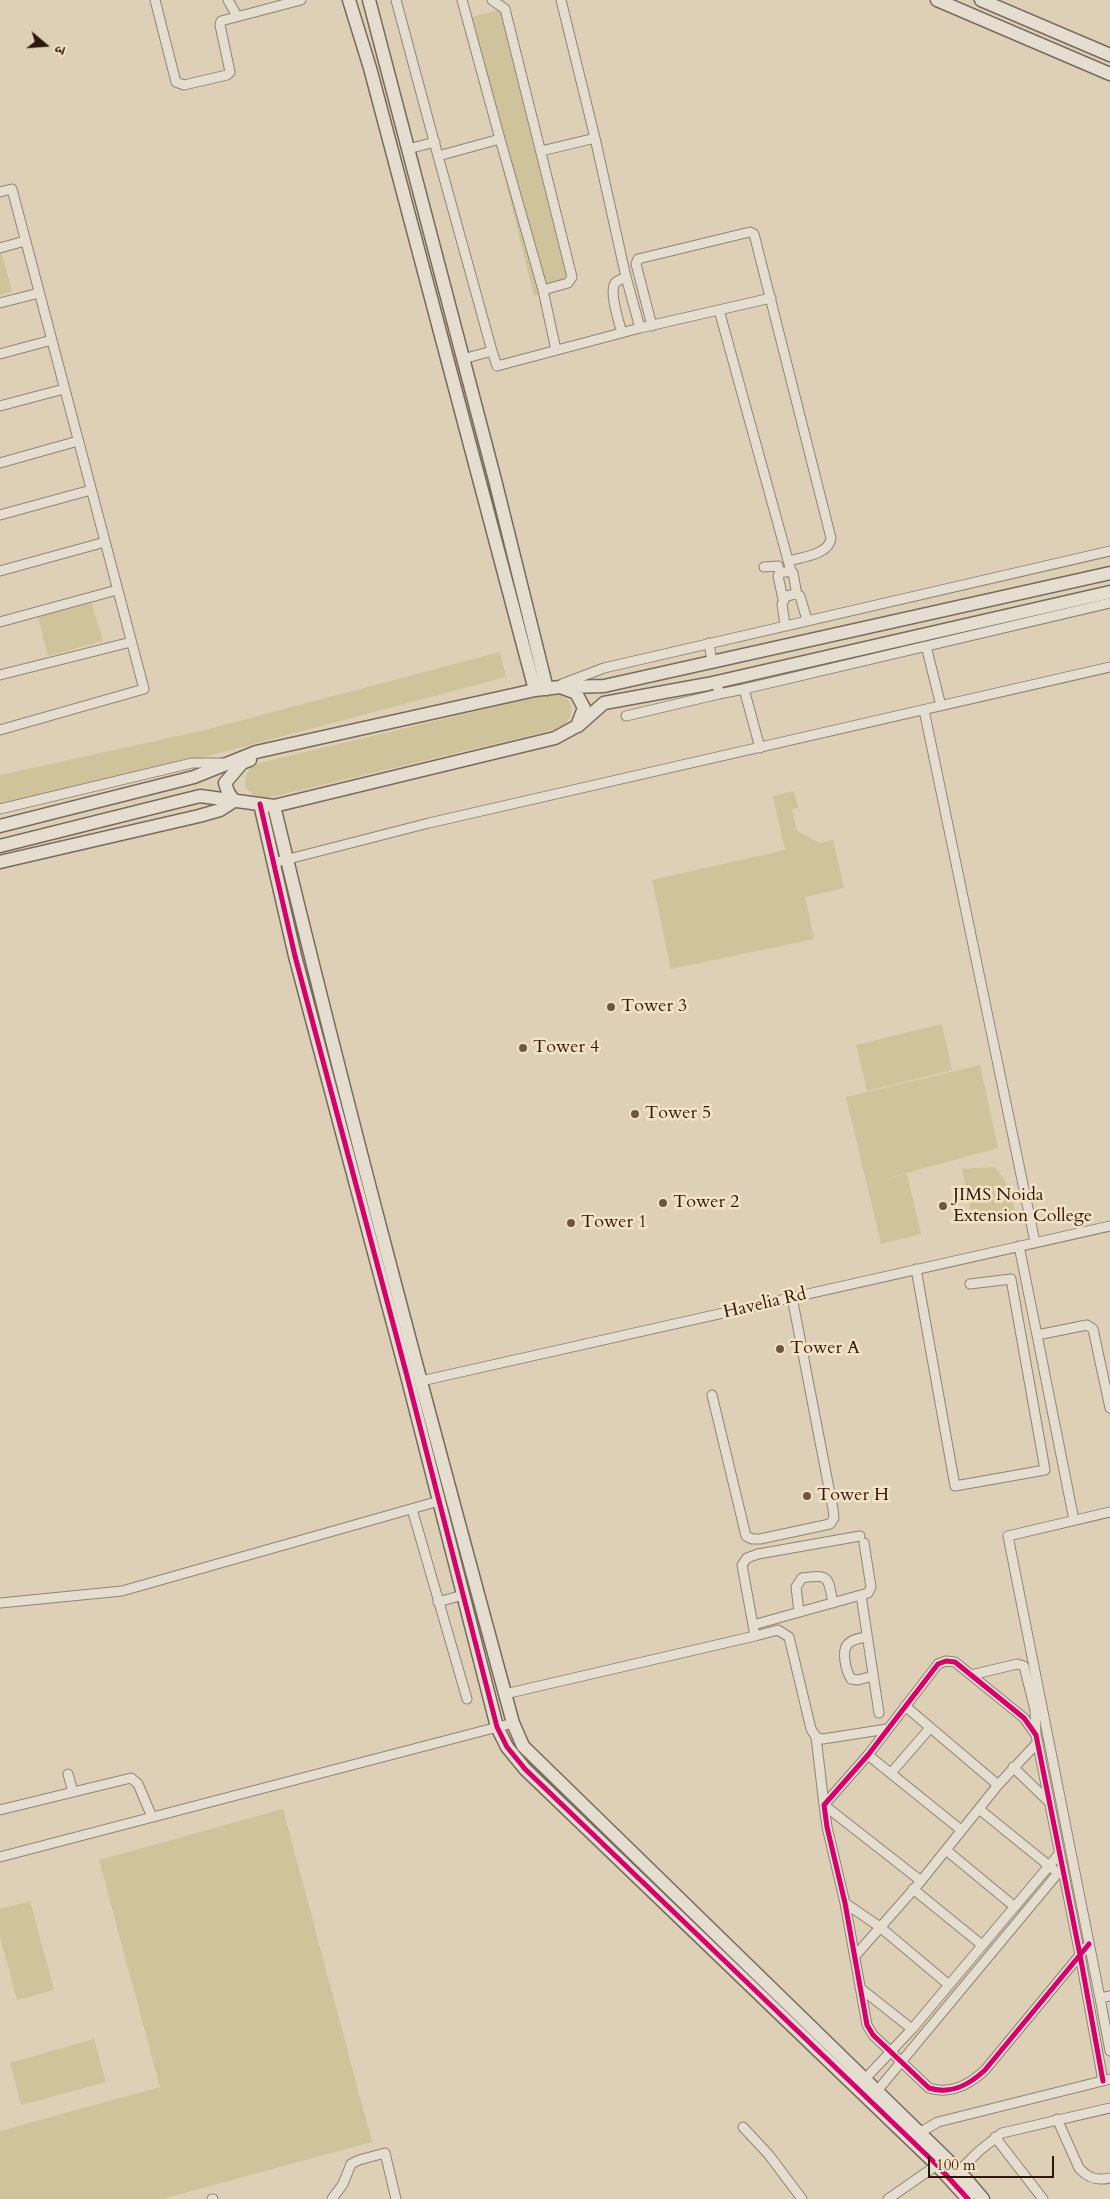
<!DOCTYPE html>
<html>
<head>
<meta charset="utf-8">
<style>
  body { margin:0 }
  #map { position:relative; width:1110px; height:2199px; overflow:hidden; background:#decfb7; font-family:Cardo,"Noto Serif Devanagari",serif }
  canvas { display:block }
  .north { position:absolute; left:20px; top:20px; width:50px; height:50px; -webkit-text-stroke:4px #f4e2c6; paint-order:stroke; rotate:108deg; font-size:14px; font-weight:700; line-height:20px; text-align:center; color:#2e1608 }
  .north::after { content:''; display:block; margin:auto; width:18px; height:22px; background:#2e1608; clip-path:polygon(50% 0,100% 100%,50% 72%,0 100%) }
  .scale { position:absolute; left:928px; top:2156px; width:126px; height:22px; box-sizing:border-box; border:2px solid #2e1608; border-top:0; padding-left:6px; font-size:15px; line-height:18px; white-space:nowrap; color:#2e1608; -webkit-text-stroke:4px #f4e2c6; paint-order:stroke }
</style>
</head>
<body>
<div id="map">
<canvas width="1110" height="2199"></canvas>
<div class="north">उ</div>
<div class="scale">100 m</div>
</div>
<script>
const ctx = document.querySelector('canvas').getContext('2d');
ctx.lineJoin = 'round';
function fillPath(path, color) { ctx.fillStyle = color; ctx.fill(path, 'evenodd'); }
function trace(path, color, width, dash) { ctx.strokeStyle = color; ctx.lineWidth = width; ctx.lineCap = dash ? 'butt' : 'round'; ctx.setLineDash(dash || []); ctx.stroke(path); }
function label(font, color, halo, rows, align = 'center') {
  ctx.font = font + ' Cardo,serif'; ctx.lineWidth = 5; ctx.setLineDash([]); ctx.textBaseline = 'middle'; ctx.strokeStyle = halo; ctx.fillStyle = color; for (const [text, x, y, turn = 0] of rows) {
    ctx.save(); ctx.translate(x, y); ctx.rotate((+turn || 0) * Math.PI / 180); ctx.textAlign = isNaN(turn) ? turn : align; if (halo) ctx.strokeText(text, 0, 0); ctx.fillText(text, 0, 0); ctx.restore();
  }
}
const green = new Path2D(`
  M502,9l70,277 -38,10 -69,-277z
  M0,254h2l10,38 -12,3z
  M92,603l11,38 -55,15 -10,-39z
  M500,652l6,25 -298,79 -208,47v-28l201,-44z
  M553,693c21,4 25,22 8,35l-294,70c-25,0 -30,-24 -8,-35z
  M794,791l4,17 -6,1 5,22 23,12 13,-3 11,48 -39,9 9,42 -143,30 -19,-89 133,-30 -12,-54z
  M942,1024l10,46 -85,21 -11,-46z
  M980,1065l18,83 -113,31 22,-5 14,60 -40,10 -35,-147z
  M995,1167l10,14 10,30 -42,10 -11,-52z
  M283,1809l89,333 -210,57h-162v-68l160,-44 -61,-227z
  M30,1901l24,89 -37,10 -17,-63v-28z
  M94,2039l12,43 -85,23 -11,-42z`);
const street = new Path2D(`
  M155,0l21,82 8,3 43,-10 3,-3 -10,-47 1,-4 80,-21
  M228,0l9,16
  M396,0l42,156 62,-17 43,151 13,60
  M462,0l38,139
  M492,0l13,9 67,268 -4,6 -25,7
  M561,0l34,138 31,139 14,51
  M408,149l27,-7
  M541,151l54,-13
  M438,156l54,195
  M0,192l12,-3 132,500 -144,41
  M0,248l25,-7
  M0,303l39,-10
  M719,310l72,261
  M652,326l-16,-62 2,-5 112,-27 4,2 77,304c-2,17 -29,19 -43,23
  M622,333c-3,-11 -13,-40 -7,-50 3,-3 7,-4 11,-6
  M0,354l52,-14
  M463,359l29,-8 5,15 143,-38 131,-30
  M0,406l64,-17
  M0,463l78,-22
  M0,515l91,-25
  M764,567l14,-1 2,7
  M0,571l105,-29
  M783,599l-5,-23 2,-3 11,-2 2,2 4,22
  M0,622l117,-32
  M785,625l-3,-21 4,-8 10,-2 4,2 7,24
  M709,643l3,19
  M926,646l15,60
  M0,675l131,-33
  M717,682l2,12 25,-5 366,-86
  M562,684l42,-16 506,-117
  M744,689l16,59
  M924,710l111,532
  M626,716l93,-22
  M0,809l192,-46h30
  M273,863l156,-40 681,-156
  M1019,1246l18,89 50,-10 6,4 17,79
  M916,1269l39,217 90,-16 -34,-191 -41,5
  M1037,1335l37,185
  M421,1381l689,-155
  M712,1395l34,141 6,3h8l70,-15 4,-6 -1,-9 -41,-212
  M412,1509l55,190
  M1110,1512l-102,24 92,462 10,-2
  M861,1595l18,118
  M438,1602l25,-7
  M0,1603l122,-12 317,-90
  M799,1612l-3,-25 6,-9c27,-4 26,-2 31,25
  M753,1625l115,-32 3,-6 -7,-44
  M755,1636l23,-6 11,7 22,92 5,8 7,2 64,-10
  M867,1637c-6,1 -15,2 -19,7 -7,7 -2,27 3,35l7,1 15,-4
  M971,1675l46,-11 7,2 11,44 1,25
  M505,1694l250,-58 -13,-71 5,-7 11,-4 102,-18
  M905,1706l93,79
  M816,1737l8,68 97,76
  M868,1755l93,75
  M1013,1767l35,34
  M891,1773l39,-45
  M68,1774l5,18
  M979,1809l74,60
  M0,1810l131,-32 7,6 14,33
  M946,1850l69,57
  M0,1857l513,-134
  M913,1889l69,56
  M845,1903l35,24 69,58
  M1089,1944l-9,11 -95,115c-16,15 -34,25 -56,18l-56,-53 -6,-10 -22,-122 -18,-76 -3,-22 44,-50 70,-91 8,-3 9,1 69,56 12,17 44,220 23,126
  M855,1956l66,-75 77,-96 40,-43
  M860,1988l52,41
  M1100,1998l10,53
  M865,2079l47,-50 147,-175
  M877,2091l186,-224
  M1057,2119l22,49c9,10 18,13 31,10
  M743,2127l26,28 33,44
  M919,2133l19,-11 172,-43
  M995,2137l48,62
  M959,2171l20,-20 23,-18 108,-25
  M212,2199h1
  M332,2199l11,-15 8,-20 8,-4 26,-7 11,46
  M888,2199l49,-34`);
const secondary = new Path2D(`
  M349,0l21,68 165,622
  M369,0l126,480 52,209
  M937,0l173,74
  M981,0l129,55
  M565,687l39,-1 506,-113
  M578,726l26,-23 104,-19 402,-92
  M234,801l-6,-9 -3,-9 17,-20 8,-3
  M260,804l35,152 112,420 90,351 10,20 18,22 412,396 31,34
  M274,806c74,307 156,612 239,917l10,23 436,425 24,28
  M0,826l194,-49 62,-25 279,-62 25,-3 16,6 8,15 -7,18 -22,12 -281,68 -74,-10 -200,50
  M0,862l199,-46 21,-6 14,-9`);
const cycleway = new Path2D(`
  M260,804l35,152 112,420 90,351 10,20 18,22 412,396 31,34
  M1089,1944l-9,11 -95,115c-16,15 -34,25 -56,18l-56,-53 -6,-10 -22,-122 -18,-76 -3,-22 44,-50 70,-91 8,-3 9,1 69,56 12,17 44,220 23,126`);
const markers = [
  [611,1007,5,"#6c5745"],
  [523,1048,5,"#6c5745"],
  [635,1114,5,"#6c5745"],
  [663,1203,5,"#6c5745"],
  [943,1206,5,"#6c5745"],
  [571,1223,5,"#6c5745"],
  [780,1349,5,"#6c5745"],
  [807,1496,5,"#6c5745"]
];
const poiNames = [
  ["Tower 3",621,1007],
  ["Tower 4",533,1048],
  ["Tower 5",645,1114],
  ["JIMS Noida",953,1196],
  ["Extension College",953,1217],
  ["Tower 2",673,1203],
  ["Tower 1",581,1223],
  ["Tower A",790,1349],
  ["Tower H",817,1496]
];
const streetNames = [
  ["Havelia Rd",765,1304,-13]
];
fillPath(green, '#cec39a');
trace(street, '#8f8475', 11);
trace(secondary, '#776b5d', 15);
trace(street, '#e4ddd0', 9);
trace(secondary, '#e4ddd0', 12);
trace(cycleway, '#d6006c', 5);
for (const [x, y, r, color] of markers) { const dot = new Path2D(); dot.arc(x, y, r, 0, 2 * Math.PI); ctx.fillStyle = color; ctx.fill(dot); trace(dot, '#f4e2c6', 2); }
label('18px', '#2e1608', '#f4e2c6', poiNames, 'left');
label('18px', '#2e1608', '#f4e2c6', streetNames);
</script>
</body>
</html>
